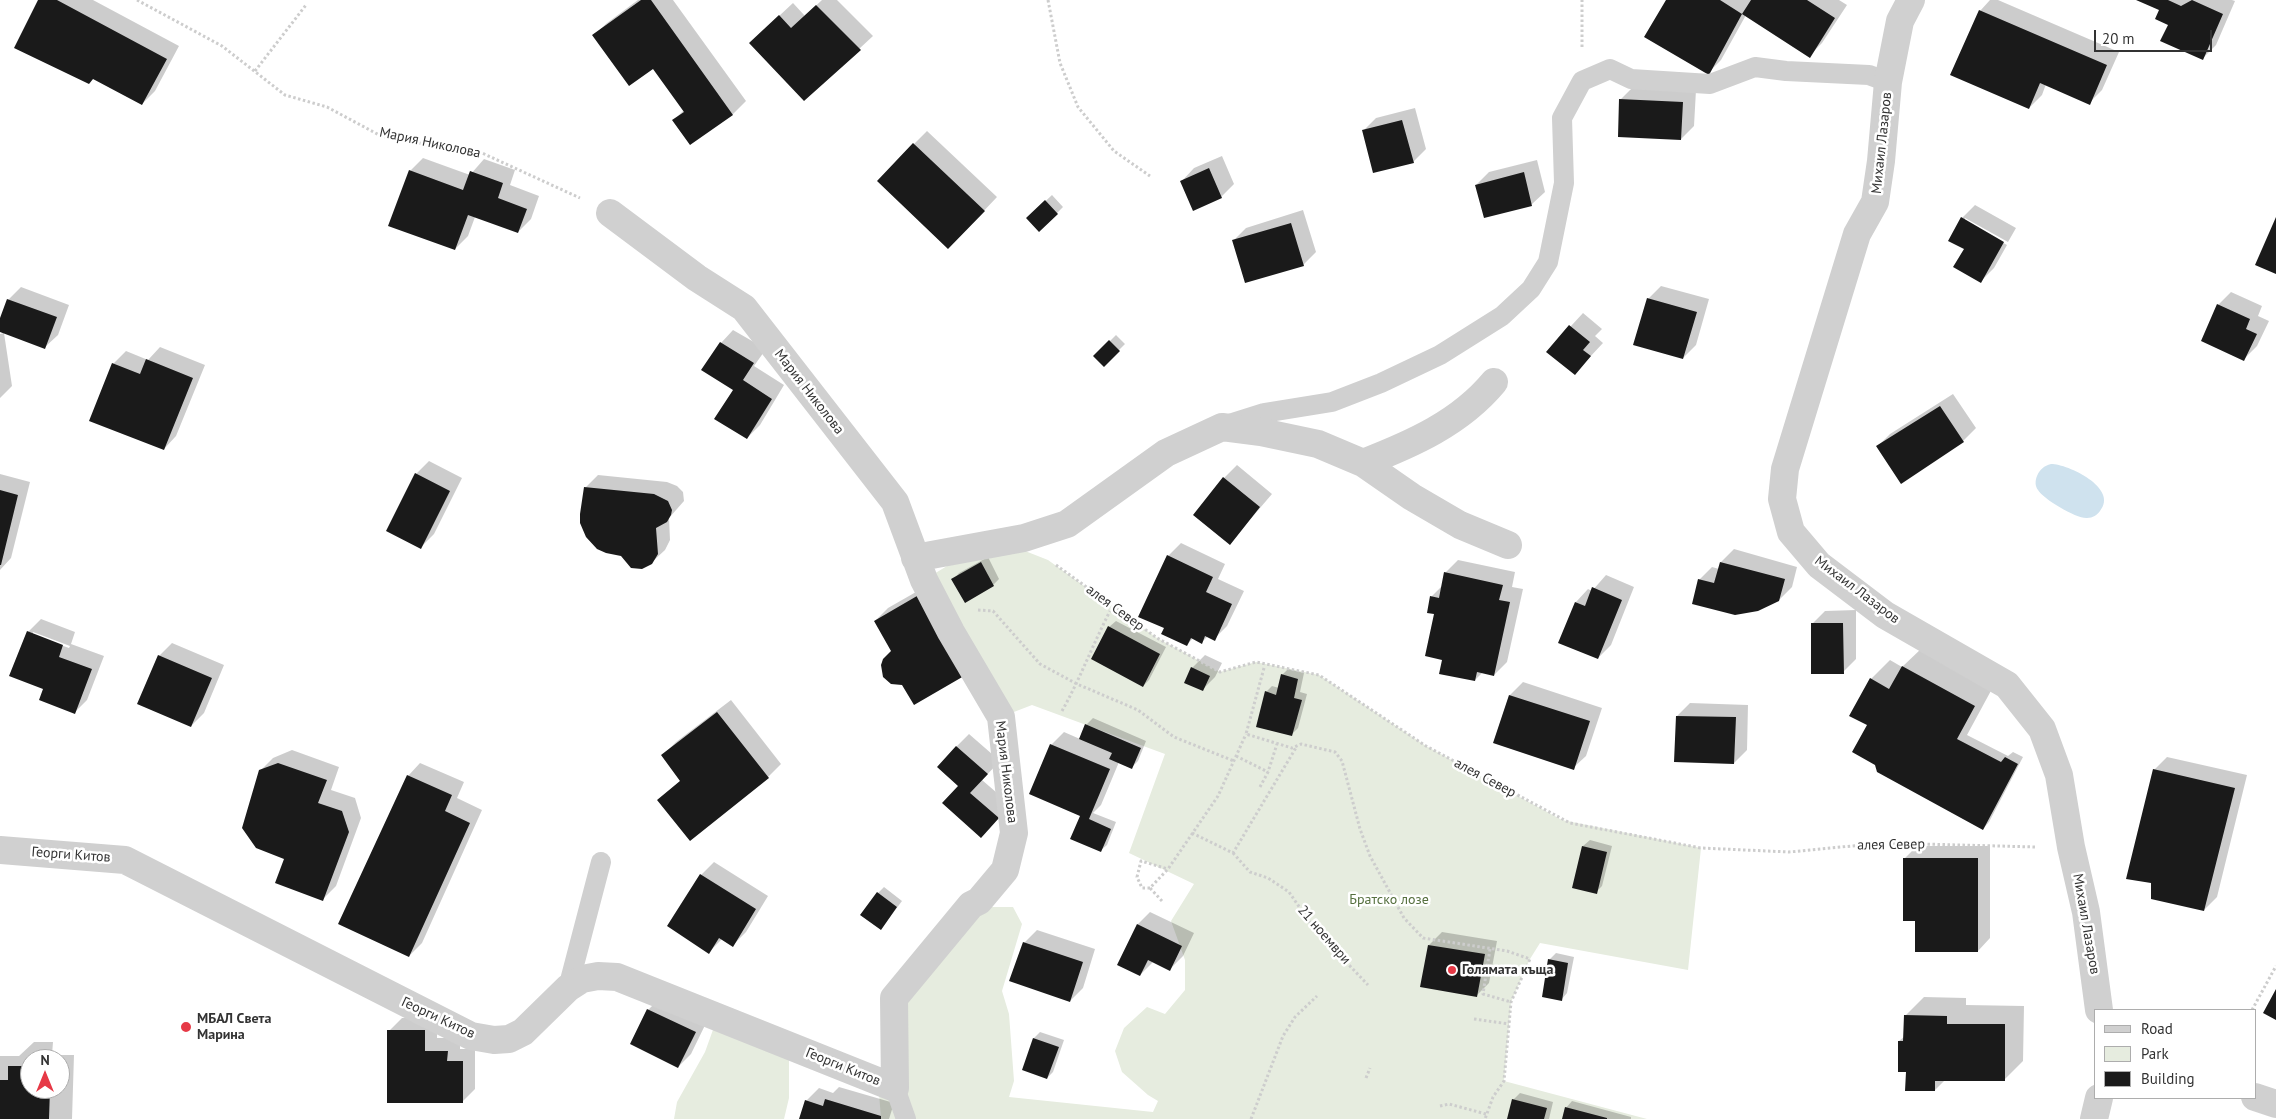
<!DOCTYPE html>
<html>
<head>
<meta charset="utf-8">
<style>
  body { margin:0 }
  #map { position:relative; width:2276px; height:1119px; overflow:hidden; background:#fff; font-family:"PT Sans",sans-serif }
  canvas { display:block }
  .legend { position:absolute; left:2094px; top:1009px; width:162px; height:90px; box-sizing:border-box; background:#fff; border:1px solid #adadad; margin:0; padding:6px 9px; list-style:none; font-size:15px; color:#333 }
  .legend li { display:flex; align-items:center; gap:10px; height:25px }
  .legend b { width:25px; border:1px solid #adadad }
  .north { position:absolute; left:20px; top:1049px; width:50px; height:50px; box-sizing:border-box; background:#fff; border:1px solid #adadad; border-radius:50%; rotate:0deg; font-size:14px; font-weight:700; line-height:20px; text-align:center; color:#333 }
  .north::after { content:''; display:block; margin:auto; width:18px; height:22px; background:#e63946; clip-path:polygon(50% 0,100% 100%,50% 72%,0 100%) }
  .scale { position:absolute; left:2094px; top:30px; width:118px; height:22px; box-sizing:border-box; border:2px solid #333; border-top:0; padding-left:6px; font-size:15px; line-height:18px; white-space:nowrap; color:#333; -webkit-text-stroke:4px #fff; paint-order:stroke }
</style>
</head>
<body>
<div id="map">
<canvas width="2276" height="1119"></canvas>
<ul class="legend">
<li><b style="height:6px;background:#d0d0d0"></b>Road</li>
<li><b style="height:14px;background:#e6ecdf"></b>Park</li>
<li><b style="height:14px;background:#1a1a1a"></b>Building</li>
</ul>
<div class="north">N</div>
<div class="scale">20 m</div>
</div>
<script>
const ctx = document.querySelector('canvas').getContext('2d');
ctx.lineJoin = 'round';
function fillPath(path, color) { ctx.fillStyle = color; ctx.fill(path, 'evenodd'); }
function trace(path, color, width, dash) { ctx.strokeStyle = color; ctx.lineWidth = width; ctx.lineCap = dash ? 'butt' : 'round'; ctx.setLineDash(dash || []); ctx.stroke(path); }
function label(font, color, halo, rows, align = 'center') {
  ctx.font = font + ' "PT Sans",sans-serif'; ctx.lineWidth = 5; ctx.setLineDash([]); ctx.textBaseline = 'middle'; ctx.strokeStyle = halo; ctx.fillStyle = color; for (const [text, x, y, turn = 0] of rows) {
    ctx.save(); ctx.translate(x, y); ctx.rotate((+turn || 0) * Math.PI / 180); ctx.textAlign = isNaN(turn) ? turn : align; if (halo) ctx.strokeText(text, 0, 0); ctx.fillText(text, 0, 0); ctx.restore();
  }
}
const green = new Path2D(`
  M1020,549l28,11 109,78 63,34 36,-10 63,13 107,71 136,74 139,28 -13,122 -148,-27 -10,16 -19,43 -7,79 143,38h-741l-7,-119 81,-93h33l9,17 -20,67 7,23 5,67 -5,16 144,15 5,-11 -10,-6 -26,-23 -7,-21 9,-23 23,-21 18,7 20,-24v-30l-14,-39 23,-37 -65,-31 36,-99 -133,-49 -31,12 -77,-137 46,-28z
  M714,1027l75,30v41l-5,21h-110l3,-17 28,-50z
  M879,1093l11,4 8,22h-17z`);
const water = new Path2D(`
  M2051,464c17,0 68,24 49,47 -3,4 -7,7 -13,7 -10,1 -44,-19 -49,-28 -3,-4 -3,-9 -1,-14 3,-7 7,-10 14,-12z`);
const shadow = new Path2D(`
  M39,0h54l86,46 -24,45 -13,13z
  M638,0h35l73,101 -13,13 -43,30 -17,-23 11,-11 -31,-43 -59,-32 13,-12z
  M822,0h15l36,36 -69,64 -40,-70 29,-27 12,13z
  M1667,0h172l8,5 -25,38 -13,13 -63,-41 -25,45 -13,13z
  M1990,0h8l121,52 -17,38 -13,13 -43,-19 -4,11 -13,13 -49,-97z
  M2139,0h93l3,1 -19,44 -13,13 -34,-34 -9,-14z
  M1633,87l63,3 -2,36 -13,13 -61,-39z
  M1415,108l11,41 -13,13 -50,-31 13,-13z
  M927,131l70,66 -36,38 -47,-91z
  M1222,156l12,28 -13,13 -27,12 -12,-28 12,-13z
  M423,158l47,17 14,-16 31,11 -5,15 29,11 -8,23 -13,13 -43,-15 -7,19 -13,13 -45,-78z
  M1537,160l8,32 -13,12 -48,12 -8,-31 13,-13z
  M1052,195l11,12 -6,6 -23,-1z
  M1975,205l41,23 -8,14 -43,-24v3l42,24 -13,23 -13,13 -16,-32 -3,-31z
  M1303,210l13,42 -13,13 -70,-24 13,-13z
  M1661,286l48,13 -13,46 -13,13 -35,-59z
  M21,287l48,18 -11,30 -13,12 -45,-17v-9l8,-21z
  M2231,292l31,14 -4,10 11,5 -12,25 -13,13 -26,-54z
  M1583,313l19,16 -7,7 8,7 -28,30 -27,-22z
  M733,330l33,19 -12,17 30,19 -24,40 -13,13 -26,-95z
  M4,333l8,53 -12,12v-64z
  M1116,335l9,9 -21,21 -9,-9z
  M160,347l45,18 -29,71 -12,13 -51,-85 13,-13 22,9z
  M1953,394l23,34 -13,13 -62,41 -24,-35 13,-13z
  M429,461l33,17 -28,56 -13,13 -5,-73z
  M1237,465l35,29 -42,49 -6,-65z
  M0,474l30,8 -19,76 -11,12z
  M598,475l69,7 10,4 6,6 1,9 -15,17 1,22 -5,10 -14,13 -66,-75z
  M1181,543l44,21 -7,15 26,12 -17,35 -13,13 -6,-3 -6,6 -9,-4 -6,7 -21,-17 2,-72z
  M1734,549l63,18 -5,20 -13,13 -80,-20 13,-13 7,2 2,-7z
  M988,557l11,22 -6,6 -40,-5 6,-7z
  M1458,560l57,12 -3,15 11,2 -16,73 -13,13 -11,-3 -8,8 -32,-21 -8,-46 -7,-1 4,-16 11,-11 2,-12z
  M1606,575l28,12 -23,58 -13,13 -22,-56 12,-13 4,2z
  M930,584l-27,100 -10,-33 -18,-30 13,-13z
  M1856,610v49l-13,13 -31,-48 13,-13z
  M41,619l34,13 -4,12 33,12 -17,44 -13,13 -30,-24 -16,-57zM33,632l37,14 -1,2 -36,-13z
  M1116,621l50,26 -17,33 -6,6 -34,-59z
  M172,643l52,22 -20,48 -13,13 -32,-70z
  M1922,648l71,39 -26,48 41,21 5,-4 10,5 -34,65 -6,7 -114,-104 2,-46 19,-19 12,7z
  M1205,655l17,8 -7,14 -13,13 -10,-22z
  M1288,669l16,4 -4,19 7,2 -9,34 -6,6 -26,-42 6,-6 7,2 3,-13z
  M1523,682l79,26 -16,48 -13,12 -79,-26 16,-47z
  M731,700l50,64 -13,13 -77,62 -32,-39 22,-20 -18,-25 13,-13z
  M1690,703l58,2 -1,45 -13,13 -57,-47z
  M1093,718l53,23 -8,20 -7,7 -12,-6 -18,43 -8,8 23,9 -9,23 -7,6 -19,-35 -30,-71 13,-13 16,7 6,-14z
  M969,734l31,27 -18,19 29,25 -30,31 -22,-51 -3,-38z
  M292,750l47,17 -8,23 24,8 6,20 -25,68 -13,13 -37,-41 -26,-87 13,-13z
  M2167,757l80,18 -30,122 -13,13 -50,-140z
  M420,763l44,19 -7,16 25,12 -60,133 -13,13 -1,-180z
  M1590,840l22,6 -10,40 -6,6 -13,-46z
  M1917,846h73v92l-12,13 -74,-92z
  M714,862l54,34 -22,36 -13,13 -11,-6 -13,13 -40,-26 32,-51z
  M884,887l18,14 -21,28 -3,-36z
  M1150,912l44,21 -11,23 -13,13 -17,-7 -13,13 -2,-51z
  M1037,930l58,19 -12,39 -13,13 -46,-58z
  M1442,932l55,9 -8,42 -13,13 -47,-51z
  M1556,953l18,4 -7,36 -6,7 -12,-40z
  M661,997l47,22 -17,35 -13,13 -30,-57z
  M1924,997l42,1v7l58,1 -1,55 -19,19h-59l-10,10 -28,-20 -8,-29 6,-5v-20z
  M402,1018h35v20h23v11h15v40l-13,13 -73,-71z
  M1040,1032l24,8 -11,32 -6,6 -24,-9 11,-31z
  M34,1042h19l-1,13h22l-2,64h-72v-63h19zM30,1059h30v30h-30z
  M839,1087l55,16 -5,16h-88l5,-18 13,-13 14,5z
  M1520,1093l33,9 -4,17h-40l4,-19z
  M1572,1101l59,16v2h-68l3,-11z`);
const building = new Path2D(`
  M38,0h19l110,59 -25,46 -49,-26 -4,5 -75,-36z
  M641,0h10l82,115 -43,30 -18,-25 12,-8 -31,-43 -24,17 -37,-51z
  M1666,0h54l22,14 -33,61 -65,-38z
  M1751,0h56l28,18 -25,40 -68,-44z
  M2136,0h32l13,6 11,-6 31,14 -20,46 -43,-19 8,-16 -13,-6 4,-9z
  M816,5l45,45 -57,51 -55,-58 30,-28 12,13z
  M1979,10l128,55 -17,40 -50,-22 -11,26 -79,-34z
  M1619,99l64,3 -2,38 -63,-3z
  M1402,120l12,43 -41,10 -11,-43z
  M913,143l72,68 -37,38 -71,-68z
  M1209,168l13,30 -29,13 -13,-30z
  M409,170l54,20 7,-19 33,12 -5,15 29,11 -9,24 -50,-18 -13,35 -67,-24z
  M1524,172l8,34 -48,12 -9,-33z
  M1045,200l13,14 -19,18 -13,-14z
  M1961,217l43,25 -23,41 -28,-16 11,-18 -16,-8z
  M2276,217v57l-21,-9z
  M1291,223l13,43 -59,17 -13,-43z
  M1647,298l50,14 -14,47 -50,-14z
  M7,299l50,18 -12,32 -45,-17v-14z
  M2217,304l33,15 -4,10 11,5 -13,27 -43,-20z
  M1569,325l21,17 -7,8 8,6 -16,19 -29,-23z
  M1109,340l11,11 -16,16 -11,-11z
  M720,342l34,21 -11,17 29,19 -25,40 -33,-20 19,-29 -32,-20z
  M146,359l47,19 -29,72 -75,-29 23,-58 28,11z
  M1940,406l24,36 -63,42 -25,-38z
  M415,473l35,18 -29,58 -35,-18z
  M1223,477l37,30 -30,38 -37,-30z
  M584,487l70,7 14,7 4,9 -1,5 -4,7 -11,6 2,26 -6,10 -10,5 -11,-1 -10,-12 -15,-3 -9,-4 -11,-12 -6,-14v-9z
  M0,490l18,5 -17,70h-1z
  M1167,555l46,22 -7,15 26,12 -17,37 -10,-5 -3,8 -11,-6 -4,8 -26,-12 3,-6 -26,-11z
  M981,562l13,24 -29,17 -14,-24z
  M1720,562l65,17 -6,22 -21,10 -23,4 -43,-11 6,-25 16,4z
  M1444,572l59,13 -4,15 11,2 -16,74 -17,-4 -2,9 -36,-7 3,-14 -17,-4 9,-42 -7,-1 3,-17 9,2z
  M1592,587l30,13 -24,59 -40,-16 17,-41 10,4z
  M917,596l47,80 -50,29 -12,-20 -11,-1 -8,-7 -2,-12 2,-6 8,-8 -17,-30z
  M1811,623h32l1,51h-33z
  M1108,626l52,28 -17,33 -52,-28z
  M27,631l36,14 -4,12 33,12 -17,45 -36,-14 4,-11 -34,-13z
  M158,655l54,23 -21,49 -54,-23z
  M1902,666l73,40 -18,33 44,23 4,-5 13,7 -35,66 -106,-58 -2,-7 -23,-13 15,-27 -18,-9 21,-38 19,11z
  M1191,667l19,9 -7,15 -19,-8z
  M1281,674l17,5 -4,19 8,2 -10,36 -36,-9 9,-36 11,4z
  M1509,695l81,26 -16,49 -81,-27z
  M717,712l52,66 -79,63 -33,-41 23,-19 -19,-26z
  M1676,716l60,1 -2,47 -60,-2z
  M1085,724l56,24 -9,21 -23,-10 3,-6 -33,-14z
  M1050,744l60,25 -21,50 22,10 -10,23 -31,-13 10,-23 -51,-22z
  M956,746l32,28 -18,19 29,25 -18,20 -39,-35 16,-17 -21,-19z
  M278,763l49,17 -9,23 24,8 7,21 -26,69 -48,-18 9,-24 -28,-11 -14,-20 17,-58z
  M2153,769l82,19 -31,123 -53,-12v-16l-25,-4z
  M407,775l45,20 -7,16 25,12 -61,134 -71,-33z
  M1582,846l25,6 -10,42 -25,-6z
  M1903,858h75v94h-63v-31h-12z
  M700,874l56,35 -23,38 -14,-9 -10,16 -42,-28z
  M877,892l20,15 -16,23 -21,-15z
  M1137,924l45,22 -12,25 -22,-11 -8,16 -23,-11z
  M1023,942l60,20 -13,40 -61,-21z
  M1428,945l57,9 -8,43 -57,-10z
  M1548,959l20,4 -6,38 -20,-4z
  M2276,989v31l-13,-7z
  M647,1009l49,23 -18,36 -48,-24z
  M1904,1015l43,1v8h58v57h-70v10h-30l1,-19h-8v-31h5z
  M387,1030h38v21h23l-1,10h16v42h-76z
  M1033,1038l26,9 -12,32 -25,-9z
  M8,1066h21l1,23h20l-1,30h-49v-39h8z
  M825,1099l56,17v3h-82l6,-19 18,6z
  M1512,1099l35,9 -3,11h-37z
  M1565,1107l42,11v1h-45z`);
const path = new Path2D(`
  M137,0l85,46 63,49 42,12 54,29 59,11 42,6 98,45
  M1048,0l12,63 18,44 36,44 36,25
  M1582,47v-47
  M255,71l51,-66
  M1056,565l101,73 63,34 36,-10 63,13 107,71 144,77 131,25 88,4 94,-9 153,4
  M978,610l15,1 47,53 37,20 61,26 36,27 60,24
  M1264,668l-18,66 46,14 9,-4 34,8 7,9 18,68 10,27 34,62 19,20 84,13 23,8 -19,43 -7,79 -11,16 -8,22
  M1062,711c18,-32 31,-67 48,-100
  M1236,756l32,16
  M1260,787l8,-15 9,-28
  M1192,833l41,20 64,-107
  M1233,853l17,19 18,6 21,14 24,35 55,58
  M1150,888h-8l-5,-11 4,-16 27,8
  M1162,901l-12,-13 18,-19 50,-73 28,-62
  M1490,949l-7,45 28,8
  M2252,1010l24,-44
  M1474,1019l35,5
  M1366,1078l4,-10
  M1440,1106l9,-2 37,10
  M1251,1119l32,-83 12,-19 22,-21`);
const service = new Path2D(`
  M1226,425l38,-12 68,-11 49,-19 59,-28 62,-39 29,-27 17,-27 16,-79 -2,-65 20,-37 28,-12 21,10 79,5 45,-17 31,4 83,4 19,7
  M568,988l33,-126
  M895,1088l11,31`);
const minor = new Path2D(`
  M1911,0l-11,21 -12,61 -7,79 -6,41 -18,32 -72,235 -3,30 9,33 28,33 66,50 122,70 35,44 17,46 12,72 15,65 13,98
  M1363,463c49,-19 97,-40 131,-81
  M915,558l109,-20 43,-14 99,-71 56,-26 39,5 57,12 45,19 49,34 48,28 48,20
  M0,850l125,10 346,176 23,4 15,-1 14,-7 45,-44 14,-9 16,-3 19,1 278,111 -1,-90 77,-93 8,-4 26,-31 9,-37 -13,-116 -50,-85 -27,-52 -29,-78 -151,-194 -47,-30 -87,-65
  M2255,1097l21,7
  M2094,1119l5,-21`);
const markers = [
  [1452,970,5,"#e63946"],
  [186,1027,6,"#e63946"]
];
const streetNames = [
  ["Мария Николова",430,143,12],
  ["Михаил Лазаров",1882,143,-84],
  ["Мария Николова",809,392,52],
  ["Михаил Лазаров",1857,590,37],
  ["алея Север",1115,608,36],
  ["Мария Николова",1006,772,83],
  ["алея Север",1485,778,28],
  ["алея Север",1891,845,-1],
  ["Георги Китов",71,855,4],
  ["Михаил Лазаров",2086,924,80],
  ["21 ноември",1324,935,49],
  ["Георги Китов",438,1018,25],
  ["Георги Китов",843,1067,22]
];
const parkNames = [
  ["Братско лозе",1389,900]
];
const poiNames = [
  ["Голямата къща",1462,970],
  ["МБАЛ Света",197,1019],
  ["Марина",197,1035]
];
fillPath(green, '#e6ecdf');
fillPath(water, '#cfe2ee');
fillPath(shadow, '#0003');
fillPath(building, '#1a1a1a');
trace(path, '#cdcdcd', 3, [2.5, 2.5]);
trace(service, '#d0d0d0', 20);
trace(minor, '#d0d0d0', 28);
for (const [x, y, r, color] of markers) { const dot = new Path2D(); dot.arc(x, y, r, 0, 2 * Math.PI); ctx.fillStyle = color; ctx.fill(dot); trace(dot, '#fff', 2); }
label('14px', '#333', '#fff', streetNames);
label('14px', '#56703f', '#fff', parkNames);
label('bold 14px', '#333', '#fff', poiNames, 'left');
</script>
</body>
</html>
